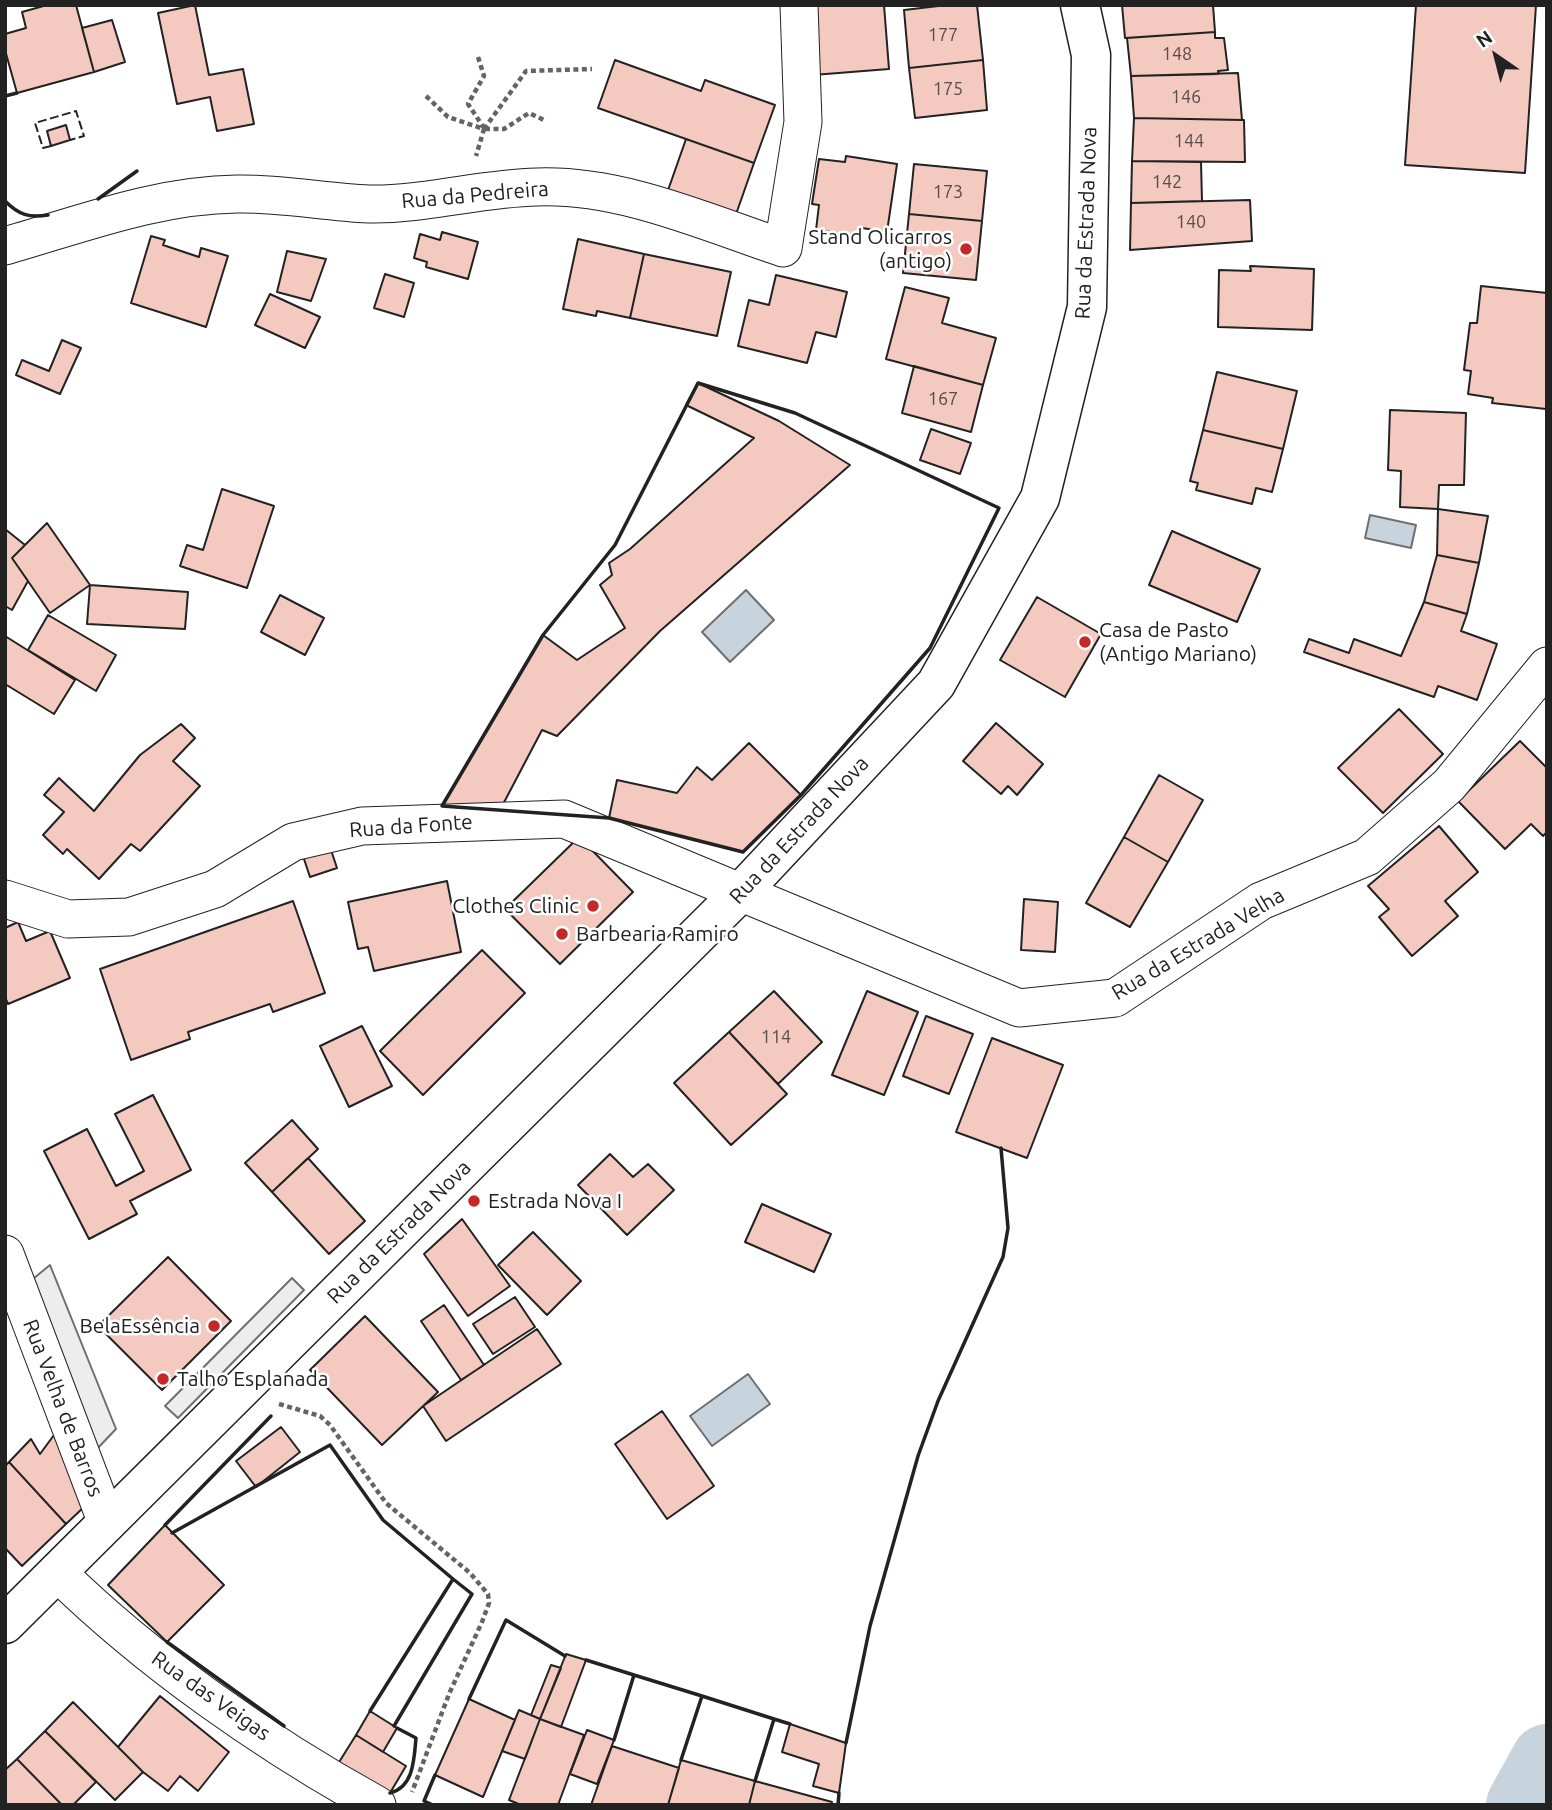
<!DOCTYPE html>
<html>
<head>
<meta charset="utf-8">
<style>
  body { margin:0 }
  #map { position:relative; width:1552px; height:1810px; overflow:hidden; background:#fff; font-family:Ubuntu,sans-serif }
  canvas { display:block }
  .frame { position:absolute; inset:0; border:7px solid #222; pointer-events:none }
  .north { position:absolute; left:1461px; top:21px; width:70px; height:70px; -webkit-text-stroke:5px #fff; paint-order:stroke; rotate:325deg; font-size:19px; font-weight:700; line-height:28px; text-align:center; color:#222 }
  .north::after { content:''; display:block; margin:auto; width:24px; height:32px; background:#222; clip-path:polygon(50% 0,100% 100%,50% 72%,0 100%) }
</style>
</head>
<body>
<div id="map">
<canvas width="1552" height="1810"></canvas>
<div class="frame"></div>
<div class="north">N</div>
</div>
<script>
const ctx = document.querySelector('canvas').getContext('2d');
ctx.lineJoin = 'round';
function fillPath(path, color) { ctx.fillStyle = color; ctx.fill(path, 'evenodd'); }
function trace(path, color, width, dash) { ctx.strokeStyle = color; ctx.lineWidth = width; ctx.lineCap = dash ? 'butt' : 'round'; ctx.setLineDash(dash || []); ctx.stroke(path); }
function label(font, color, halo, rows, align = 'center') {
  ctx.font = font + ' Ubuntu,sans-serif'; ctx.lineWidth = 5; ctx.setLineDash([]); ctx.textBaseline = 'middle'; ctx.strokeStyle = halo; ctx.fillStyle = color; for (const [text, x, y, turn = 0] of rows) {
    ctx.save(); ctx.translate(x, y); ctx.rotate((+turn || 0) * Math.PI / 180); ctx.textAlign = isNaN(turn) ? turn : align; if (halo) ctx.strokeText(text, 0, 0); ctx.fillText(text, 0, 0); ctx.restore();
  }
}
const parking = new Path2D(`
  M50,1265l66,164 -22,23 -66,-169z
  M292,1278l12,12 -126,128 -13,-12z`);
const water = new Path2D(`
  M1370,515l46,10 -5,23 -46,-10z
  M746,590l28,30 -44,42 -28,-30z
  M748,1374l22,30 -58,42 -22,-30z`);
const river = new Path2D(`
  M1522,1805l25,-45`);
const building = new Path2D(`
  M47,5h29l18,67 -77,21 -12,-43v-16l21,-6 -4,-16z
  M195,5l14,70 34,-6 11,55 -37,7 -7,-34 -33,7 -19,-91z
  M808,5h76l5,64 -76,6z
  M947,5h30l6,55 -74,8 -5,-58z
  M1122,5h91l2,27 -90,6z
  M1416,5h120l-11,168 -120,-8z
  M112,20l13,42 -31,10 -12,-44z
  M1215,32v6h9l4,32 -10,1 1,3 -88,2 -4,-38z
  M615,60l86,31 4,-11 70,25 -21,58 -156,-55z
  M983,60l4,50 -72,8 -6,-50z
  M1238,73l4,47 -108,-2 -3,-42z
  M1134,118l110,2 1,42 -113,-1z
  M66,125l4,15 -19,6 -4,-15z
  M686,139l68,24 -20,57 -68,-24z
  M846,156l51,8 -10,68 -25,-4 -1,8 -45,-6 3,-25 -7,-1 7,-45 26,3z
  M1132,161l69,1 1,39 -71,2z
  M914,164l73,7 -5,50 -73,-7z
  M1250,200l2,41 -122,9 1,-47z
  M909,214l73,7 -6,59 -73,-7z
  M442,232l36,10 -10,37 -42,-12 1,-5 -13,-4 6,-24 20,6z
  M151,236l14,4 -2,5 36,12 2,-9 27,8 -22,71 -75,-24z
  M578,239l66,15 -14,64 -33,-7 -1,5 -33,-7z
  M287,251l39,8 -15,42 -34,-9z
  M644,254l87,18 -14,64 -87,-18z
  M1250,266l64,3 -2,61 -94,-3 1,-57 32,1z
  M385,274l29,9 -10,34 -30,-9z
  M776,275l71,17 -11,45 -20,-5 -9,31 -69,-17 11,-46 20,5z
  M1481,286l66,7 -1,116 -54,-6 1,-5 -25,-4 3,-23 -7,-1 6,-47h7z
  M905,287l44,11 -7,25 54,15 -13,47 -97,-26z
  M270,294l50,23 -15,31 -50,-23z
  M62,340l19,8 -21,46 -44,-19 6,-15 27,11z
  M914,366l69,19 -12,47 -69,-19z
  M1217,372l80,19 -14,58 -80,-19z
  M698,383l81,38 71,44 -190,166 -103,105 -15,-6 -42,80 -58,-4 101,-171 34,25 48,-32 -25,-43 12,-10 -3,-12 21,-14 124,-111 -68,-33z
  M1390,410l76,3 -2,72h-25l-1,24 -38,-2 1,-36 -13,-1z
  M931,429l40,14 -11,31 -40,-14z
  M1203,430l80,19 -11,43 -16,-4 -4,16 -56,-14 2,-7 -8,-2z
  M222,489l52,17 -27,82 -67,-22 7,-21 16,5z
  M1438,509l50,7 -9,47 -42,-8z
  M47,523l43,62 -40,28 -38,-55z
  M5,529l20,16 -13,13 16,23 -16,29 -7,-4z
  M1172,531l88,38 -23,53 -88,-37z
  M1437,555l42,8 -12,51 -43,-12z
  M90,585l98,7 -3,37 -98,-5z
  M280,595l44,23 -19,37 -44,-23z
  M1037,597l64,37 -36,63 -65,-37z
  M1424,602l43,12 -6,17 36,13 -20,56 -39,-14 -4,11 -130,-45 5,-13 40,14 5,-14 47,17z
  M48,615l68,40 -20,36 -68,-41z
  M5,636l70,44 -21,34 -49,-30z
  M1399,709l44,45 -60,59 -45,-45z
  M996,723l47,41 -26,31 -9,-9 -7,8 -38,-33z
  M181,724l14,14 -22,23 27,25 -60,65 -9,-7 -32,35 -32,-30 -4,5 -20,-19 21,-23 -20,-17 15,-17 35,33 46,-56z
  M1520,741l27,27v64l-4,4 -12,-12 -26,25 -47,-48z
  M749,743l52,52 -58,57 -134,-34 8,-38 60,13 20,-26 15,13z
  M1159,775l44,25 -35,62 -44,-25z
  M1439,826l39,46 -33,29 13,15 -46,40 -33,-39 10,-8 -21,-23z
  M579,837l54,55 -73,72 -55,-55z
  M1124,837l44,25 -38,65 -44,-24z
  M329,844l8,24 -27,9 -8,-24z
  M447,881l14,71 -87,19 -6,-24 -10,2 -10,-47z
  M1024,899l34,3 -3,50 -34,-2z
  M293,901l32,92 -52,19 -3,-8 -82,28 2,7 -59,21 -31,-91z
  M18,922l8,19 24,-10 20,47 -62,26 -3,-7v-69z
  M482,950l43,43 -102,102 -43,-44z
  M774,991l48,51 -44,42 -49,-52z
  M867,991l51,21 -34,83 -52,-20z
  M926,1016l47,18 -24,60 -46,-18z
  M362,1026l30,60 -43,21 -29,-61z
  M729,1032l58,62 -56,51 -57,-62z
  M992,1038l71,27 -36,93 -71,-26z
  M153,1095l38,75 -61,31 7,13 -48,25 -45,-88 43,-22 29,57 28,-15 -29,-57z
  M292,1120l26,29 -46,43 -27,-29z
  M610,1154l23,23 15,-13 26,26 -47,45 -49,-50z
  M308,1158l57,63 -36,33 -57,-62z
  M762,1204l69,30 -17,38 -69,-30z
  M462,1219l48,67 -42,30 -44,-62z
  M533,1232l48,49 -34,34 -49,-50z
  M168,1257l63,64 -69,69 -64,-64z
  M515,1297l20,30 -42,27 -20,-30z
  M444,1305l40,60 -23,15 -40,-59z
  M365,1316l73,76 -56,53 -72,-75z
  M537,1329l24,35 -115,77 -23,-35z
  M662,1411l52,75 -47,33 -52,-75z
  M281,1427l19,25 -44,35 -20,-26z
  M54,1435l31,71 -19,18 -57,-62 22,-23 9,15z
  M9,1462l57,62 -44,42 -17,-18v-82z
  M165,1525l59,60 -57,57 -59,-57z
  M566,1654l20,6 -25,67 -21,-8z
  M551,1665l10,3 -21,51 -9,-4z
  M160,1696l69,56 -31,39 -18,-15 -12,15 -25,-19 -25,-25z
  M469,1699l46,21 -32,77 -48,-22z
  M73,1702l70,70 -28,28 -70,-69z
  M519,1710l21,9 -15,40 -23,-8z
  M370,1711l27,17 -14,24 -27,-17z
  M540,1719l44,16 -26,70h-37l-12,-5z
  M790,1724l56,19 -7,50 -26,-7 6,-22 -37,-12z
  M587,1730l27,10 -17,44 -27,-10z
  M45,1731l51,51 -23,23h-11l-45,-46z
  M356,1735l50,31 -19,32 -51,-31z
  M612,1746l67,22 -11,37h-77z
  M17,1759l45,46h-57v-35z
  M681,1760l74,21 -6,24h-81z
  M755,1781l77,21 -1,3h-82z`);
const path = new Path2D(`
  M478,57l6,19 -16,28 16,24
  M426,96l22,21 36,12 -8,27
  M484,129l42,-58 66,-2
  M485,129h19l25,-16 15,7
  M279,1404l41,12 10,9 56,78 84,70 18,21 1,9 -7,19 -33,72 -37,98`);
const street = new Path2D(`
  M5,246c77,-22 151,-51 232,-52 44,-1 87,8 132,10 56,1 112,-16 168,-17 84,-3 168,35 246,61l20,-126 -4,-117
  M5,899l63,20 61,-2 86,-28 78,-47 69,-16 202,-7 455,189 96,-10 146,-97 106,-44 82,-72 98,-119
  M5,1254l102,269
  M57,1572c92,90 208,171 320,233`);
const secondary = new Path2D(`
  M5,1624l737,-733 194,-207 104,-186 47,-191 4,-252 -11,-50`);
const fence = new Path2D(`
  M51,146l-8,2 -8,-25 41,-12 8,25 -14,4`);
const wall = new Path2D(`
  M5,96l12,-3
  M98,199l39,-28
  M5,201c14,14 24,17 43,14
  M698,383l97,30 204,95 -69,140 -129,147 -58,57 -134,-34 -167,-12 101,-171 72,-90z
  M165,1525l106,-109
  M172,1533l158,-88 53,75 70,59 -83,132
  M167,1642l117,84
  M586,1660l48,15
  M469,1699l37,-79 59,36
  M394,1726l78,-132 -19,-15
  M614,1740l20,-65 68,21
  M846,1743l24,-117 48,-170 20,-55 65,-144 5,-29 -7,-80
  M681,1760l21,-64 72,23
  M755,1781l19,-62 16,5
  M390,1793c24,-6 24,-34 26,-55l-19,-10
  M433,1805l-9,-4 11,-26
  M838,1805l1,-12`);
const markers = [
  [966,249,7,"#c62828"],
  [1085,642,7,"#c62828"],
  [593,906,7,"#c62828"],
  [562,934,7,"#c62828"],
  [474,1201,7,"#c62828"],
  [214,1326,7,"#c62828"],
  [163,1379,7,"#c62828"]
];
const numberNames = [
  ["177",943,35],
  ["148",1177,54],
  ["175",948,89],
  ["146",1186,97],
  ["144",1189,141],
  ["142",1167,182],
  ["173",948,192],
  ["140",1191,222],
  ["167",943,399],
  ["114",776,1037]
];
const streetNames = [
  ["Rua da Pedreira",475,195,-5],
  ["Rua da Estrada Nova",1086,223,-88],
  ["Rua da Fonte",411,826,-4],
  ["Rua da Estrada Nova",799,830,-47],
  ["Rua da Estrada Velha",1198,944,-31],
  ["Rua da Estrada Nova",399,1232,-45],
  ["Rua Velha de Barros",63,1408,69],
  ["Rua das Veigas",211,1696,35]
];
const poiNames = [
  ["Stand Olicarros",952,237,"right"],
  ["(antigo)",952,261,"right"],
  ["Casa de Pasto",1099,630],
  ["(Antigo Mariano)",1099,654],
  ["Clothes Clinic",579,906,"right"],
  ["Barbearia Ramiro",576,934],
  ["Estrada Nova I",488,1201],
  ["BelaEssência",200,1326,"right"],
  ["Talho Esplanada",177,1379]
];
fillPath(parking, '#ededed');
trace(parking, '#6f6f6f', 2);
fillPath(water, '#c7d3dd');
trace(water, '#6f6f6f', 2);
trace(river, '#c7d3dd', 72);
fillPath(building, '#f3c9c0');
trace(building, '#222', 2);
trace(street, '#222', 39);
trace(secondary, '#222', 41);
trace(path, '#646464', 4.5, [5, 3.5]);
trace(street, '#fff', 37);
trace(secondary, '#fff', 38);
trace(fence, '#222', 2, [9, 3.5]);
trace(wall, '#222', 3.5);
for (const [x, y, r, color] of markers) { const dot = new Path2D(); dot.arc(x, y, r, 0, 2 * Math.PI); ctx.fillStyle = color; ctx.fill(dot); trace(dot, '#fff', 2.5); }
label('18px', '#564c4a', null, numberNames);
label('21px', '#222', '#fff', streetNames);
label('21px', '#222', '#fff', poiNames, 'left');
</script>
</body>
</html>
